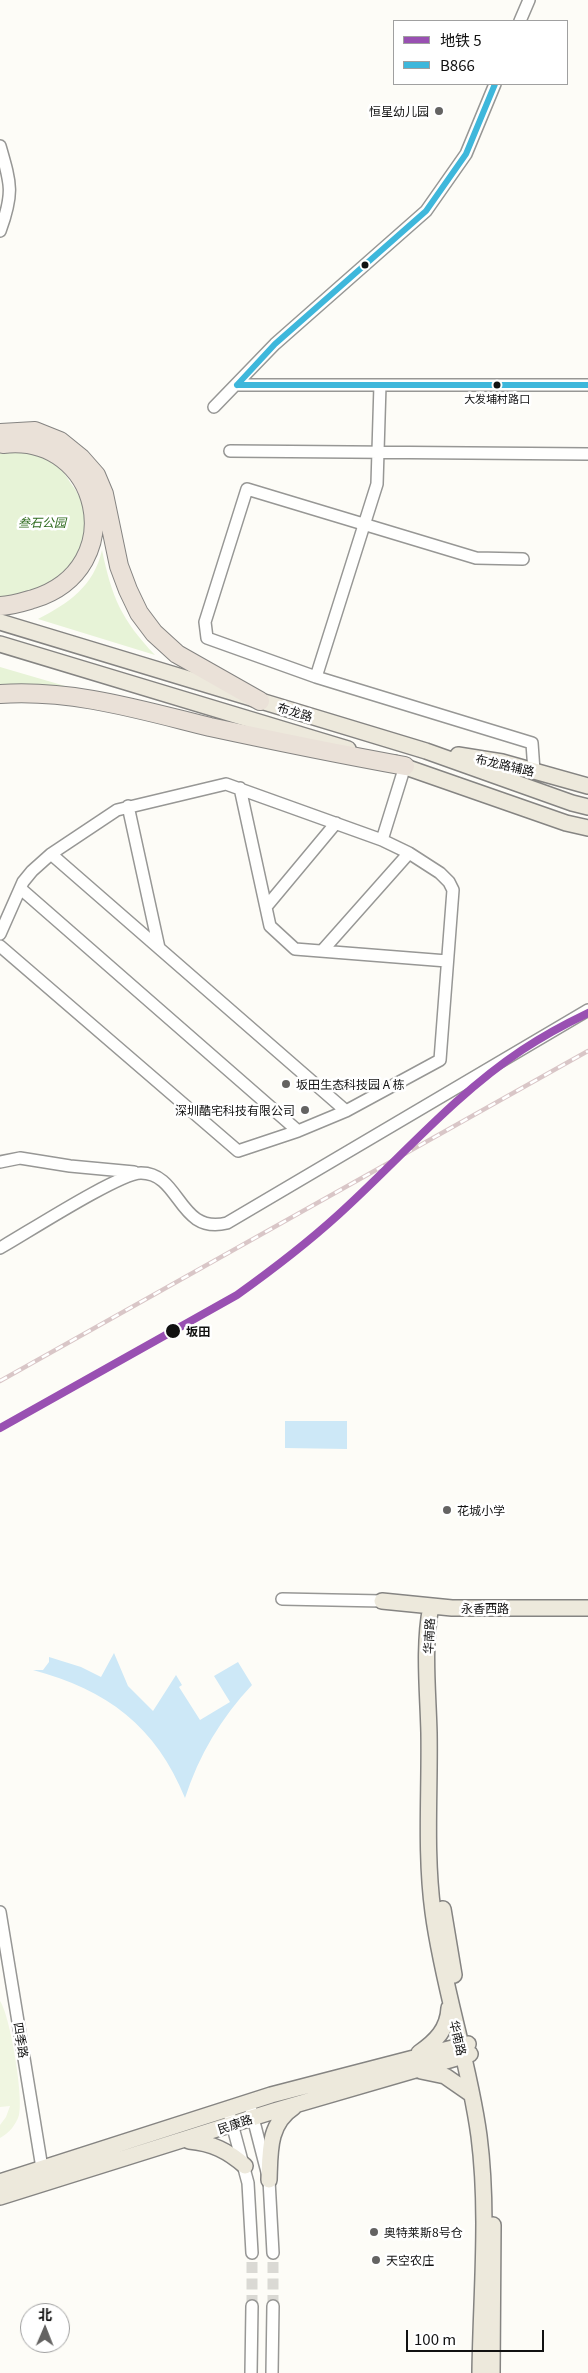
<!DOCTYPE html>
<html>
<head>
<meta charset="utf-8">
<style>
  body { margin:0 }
  #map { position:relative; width:588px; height:2373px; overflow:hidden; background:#fdfcf7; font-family:Georgia,"Noto Sans SC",serif }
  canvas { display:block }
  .legend { position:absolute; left:393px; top:20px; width:175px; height:65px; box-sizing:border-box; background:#fff; border:1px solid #a0a0a0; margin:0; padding:6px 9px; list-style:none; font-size:15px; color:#111 }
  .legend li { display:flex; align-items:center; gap:10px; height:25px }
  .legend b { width:25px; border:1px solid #a0a0a0 }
  .north { position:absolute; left:20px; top:2303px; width:50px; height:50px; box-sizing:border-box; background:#fff; border:1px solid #a0a0a0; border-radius:50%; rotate:1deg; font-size:14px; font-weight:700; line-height:20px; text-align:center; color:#111 }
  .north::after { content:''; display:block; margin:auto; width:18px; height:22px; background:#646362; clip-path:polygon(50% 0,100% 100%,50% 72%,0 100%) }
  .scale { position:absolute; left:406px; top:2330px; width:138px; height:22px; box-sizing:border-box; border:2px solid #111; border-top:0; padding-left:6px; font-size:15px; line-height:18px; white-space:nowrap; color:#111; -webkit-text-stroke:4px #fff; paint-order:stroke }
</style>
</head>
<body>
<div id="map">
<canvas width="588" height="2373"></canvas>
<ul class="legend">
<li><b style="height:6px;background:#9950b2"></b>地铁 5</li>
<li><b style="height:6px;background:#3eb7db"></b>B866</li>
</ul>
<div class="north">北</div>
<div class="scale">100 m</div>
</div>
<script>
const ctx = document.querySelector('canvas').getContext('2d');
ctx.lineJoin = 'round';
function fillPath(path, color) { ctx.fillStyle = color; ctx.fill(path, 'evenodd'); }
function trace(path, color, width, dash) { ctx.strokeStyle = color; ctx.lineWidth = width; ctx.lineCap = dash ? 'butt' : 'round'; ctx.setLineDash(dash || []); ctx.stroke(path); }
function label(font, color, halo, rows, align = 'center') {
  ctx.font = font + ' Georgia,"Noto Sans SC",serif'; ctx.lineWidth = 5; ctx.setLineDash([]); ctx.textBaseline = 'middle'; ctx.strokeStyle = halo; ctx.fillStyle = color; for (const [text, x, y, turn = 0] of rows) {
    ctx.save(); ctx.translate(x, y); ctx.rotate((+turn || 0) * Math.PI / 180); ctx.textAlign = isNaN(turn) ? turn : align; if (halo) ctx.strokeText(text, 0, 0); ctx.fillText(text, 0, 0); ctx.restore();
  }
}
const green = new Path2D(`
  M19,451c12,3 25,6 36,13 7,4 12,14 17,21 22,27 14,67 -11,91 -14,13 -42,20 -61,21v-144z
  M102,550c10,48 19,69 53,105l-117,-36c31,-16 56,-33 64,-69z
  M0,667l72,21 -45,-4 -27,1z`);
const pitch = new Path2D(`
  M0,2001c10,14 24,97 19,114 -3,10 -10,18 -19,23v-13l6,-8 4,-11 -10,1z`);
const water = new Path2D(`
  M285,1421h62v28l-62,-1z
  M114,1653l14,33 25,25 23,-36 6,10 -3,2 21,33 30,-18 -16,-26 24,-14 14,23c-31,33 -53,70 -67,113 -29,-72 -78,-108 -152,-128h10l6,-8v-5l32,10 20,10z`);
const minorTunnel = new Path2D(`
  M252,2306v-53
  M273,2306v-53`);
const minor = new Path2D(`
  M520,21l9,-21
  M0,146c11,38 14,47 0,85
  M237,385h351
  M214,407l61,-63 151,-133 40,-57 29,-70
  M230,451l358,3
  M523,559l-47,-1 -229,-69 -42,133 2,16 109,39 216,66 2,28
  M316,677l61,-193 3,-99
  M240,788l30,138 25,23 152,12
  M128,806l31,142
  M382,840l23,-74
  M51,854l295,257
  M21,889l277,242
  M266,907l70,-84
  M0,934l23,-52 9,-11 19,-17 66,-44 109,-26 156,56 27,13 31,20 9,9 4,8 -13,170 -94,51 -48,20 -60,20 -238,-205
  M322,951l87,-98
  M0,1162l20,-4 50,8 64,6
  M0,1248c25,-14 119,-75 141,-75 40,0 37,62 86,50l361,-213
  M282,1599l100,2
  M0,1912l42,256
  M228,2109l20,74 4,70
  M251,2110l18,70 4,73
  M251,2373l1,-67
  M272,2373l1,-67`);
const major = new Path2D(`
  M0,622l426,129 146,52 16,4
  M0,644l348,105
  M458,755l44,7 86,24
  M394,763l172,60 22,5
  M382,1601l70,7h136
  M431,1606c-8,41 -3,85 -2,127 1,60 -4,119 4,179 10,76 36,149 46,224 10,78 2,159 1,237
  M443,1909l11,66
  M419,2053c17,-12 29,-24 30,-45
  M421,2071l24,5 26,18
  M189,2141c23,2 39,10 56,25
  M269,2180c1,-28 -1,-56 25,-73
  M0,2182l271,-87 197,-51
  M0,2197l274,-86 196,-57
  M492,2373l1,-148`);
const highway = new Path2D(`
  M0,433l35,-2 25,10 21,17 15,17 8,19 15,72 9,24 11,23 15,20 23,21 83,47
  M0,606c11,0 23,-4 33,-7 100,-31 67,-167 -30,-155
  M0,694c72,-5 141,16 210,33 65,14 129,27 195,39`);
const rail = new Path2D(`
  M0,1381l588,-330`);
const bus1 = new Path2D(`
  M237,385l38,-41 151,-133 40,-57 29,-70
  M237,385h351`);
const metro1 = new Path2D(`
  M0,1428l237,-133c35,-25 69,-51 101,-80 61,-55 115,-119 184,-165 21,-14 43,-26 66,-37`);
const markers = [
  [439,111,5,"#646362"],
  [365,265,4.5,"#111"],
  [497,385,4.5,"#111"],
  [286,1084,5,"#646362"],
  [305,1110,5,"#646362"],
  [173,1331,8,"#111"],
  [447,1510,5,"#646362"],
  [374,2232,5,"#646362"],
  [376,2260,5,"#646362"]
];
const busNames = [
  ["大发埔村路口",497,399]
];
const poiNames = [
  ["恒星幼儿园",429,111,"right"],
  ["坂田生态科技园 A 栋",296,1084],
  ["深圳酷宅科技有限公司",295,1110,"right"],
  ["花城小学",457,1510],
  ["奥特莱斯8号仓",384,2232],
  ["天空农庄",386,2260]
];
const parkNames = [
  ["叁石公园",42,522]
];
const streetNames = [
  ["布龙路",295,712,17],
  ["布龙路辅路",505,765,13],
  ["永香西路",485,1608],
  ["华南路",429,1636,-87],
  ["华南路",458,2038,77],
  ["四季路",21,2040,81],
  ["民康路",235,2124,-18]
];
const stopNames = [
  ["坂田",186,1331]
];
fillPath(green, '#e7f3d7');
fillPath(pitch, '#f0f6e1');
fillPath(water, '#cde8f7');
trace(minorTunnel, '#dad9d4', 11, [11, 5.5]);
trace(minor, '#979795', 14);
trace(major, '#858482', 18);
trace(highway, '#858482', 20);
trace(minor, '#fffffe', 11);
trace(major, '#ede9dc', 15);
trace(highway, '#eae1d8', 18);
trace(rail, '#d9c6c7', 4.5);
trace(rail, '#fff', 2.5, [8]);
trace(bus1, '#3eb7db', 6);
trace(metro1, '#9950b2', 8);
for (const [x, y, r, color] of markers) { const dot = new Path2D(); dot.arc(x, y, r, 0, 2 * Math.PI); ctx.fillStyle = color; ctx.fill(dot); trace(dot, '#fff', 2); }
label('11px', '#111', '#fff', busNames);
label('12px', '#111', '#fff', poiNames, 'left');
label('italic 12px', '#2f6b1f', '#fff', parkNames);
label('12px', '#111', '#fff', streetNames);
label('bold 12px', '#111', '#fff', stopNames, 'left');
</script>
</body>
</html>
